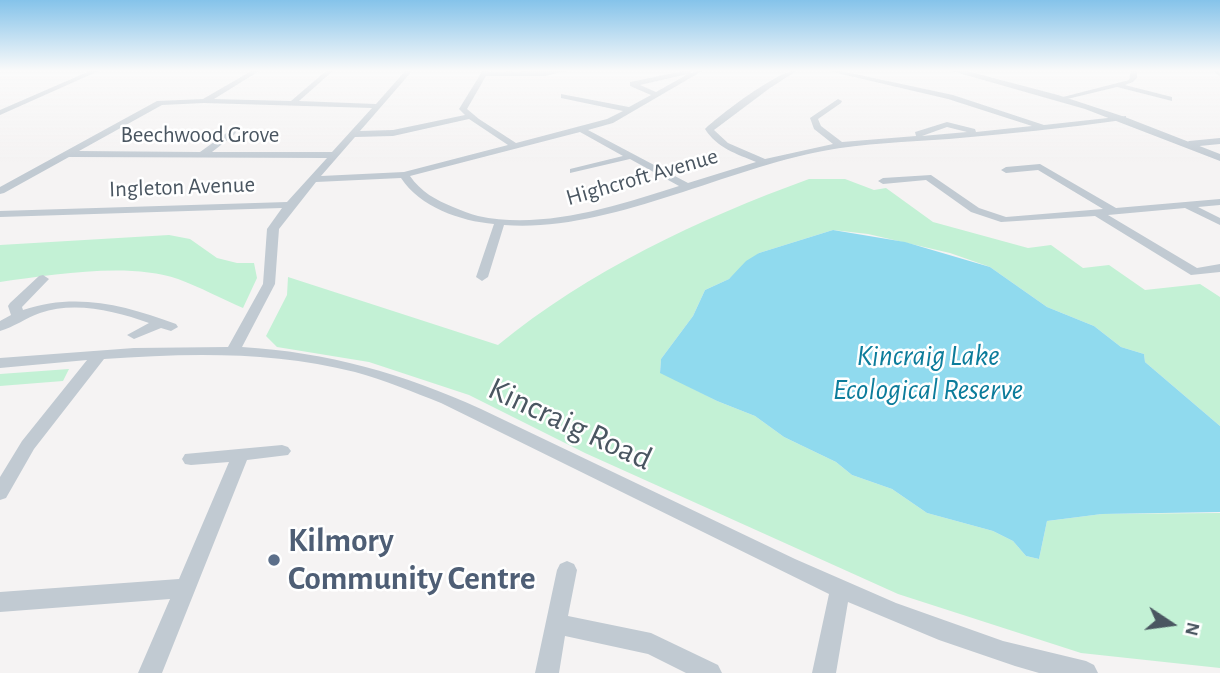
<!DOCTYPE html>
<html>
<head>
<meta charset="utf-8">
<style>
  body { margin:0 }
  #map { position:relative; width:1220px; height:673px; overflow:hidden; background:#f5f3f3; font-family:"Alegreya Sans",sans-serif }
  canvas { display:block }
  .north { position:absolute; left:1136px; top:589px; width:70px; height:70px; -webkit-text-stroke:5px #fff; paint-order:stroke; rotate:103deg; font-size:19px; font-weight:700; line-height:28px; text-align:center; color:#4a5661 }
  .north::after { content:''; display:block; margin:auto; width:24px; height:32px; background:#4a5661; clip-path:polygon(50% 0,100% 100%,50% 72%,0 100%) }
</style>
</head>
<body>
<div id="map">
<canvas width="1220" height="673"></canvas>
<div class="north">N</div>
</div>
<script>
const ctx = document.querySelector('canvas').getContext('2d');
ctx.lineJoin = 'round';
function fillPath(path, color) { ctx.fillStyle = color; ctx.fill(path, 'evenodd'); }
function trace(path, color, width, dash) { ctx.strokeStyle = color; ctx.lineWidth = width; ctx.lineCap = dash ? 'butt' : 'round'; ctx.setLineDash(dash || []); ctx.stroke(path); }
function label(font, color, halo, rows, align = 'center') {
  ctx.font = font + ' "Alegreya Sans",sans-serif'; ctx.lineWidth = 5; ctx.setLineDash([]); ctx.textBaseline = 'middle'; ctx.strokeStyle = halo; ctx.fillStyle = color; for (const [text, x, y, turn = 0] of rows) {
    ctx.save(); ctx.translate(x, y); ctx.rotate((+turn || 0) * Math.PI / 180); ctx.textAlign = isNaN(turn) ? turn : align; if (halo) ctx.strokeText(text, 0, 0); ctx.fillText(text, 0, 0); ctx.restore();
  }
}
const green = new Path2D(`
  M809,179h36l29,11 12,-2 47,34 95,26 23,-3 32,23 26,-3 36,25 55,-6 20,13v129l-75,-64 -1,-8 -23,-7 -27,-21 -47,-19 -57,-40 -40,-14 -82,-19 -35,-4 -74,23 -30,26 -24,11 -12,26 -32,43 -1,13 57,29 38,15 29,21 52,25 16,13 40,14 35,24 66,18 20,10 13,15 13,3 8,-38 55,-7 118,-1v155l-139,-15 -183,-59 -313,-141 -116,-58 -100,-33 -92,-15 -11,-11 21,-41 1,-18 210,68c90,-74 201,-126 311,-166z
  M169,235l21,4 27,19 20,5h17l3,15 -14,30c-21,-9 -43,-21 -65,-29 -51,-17 -125,-4 -178,3v-37z
  M69,369l-6,12 -63,5v-12z`);
const water = new Path2D(`
  M833,230l72,12 85,25 57,40 47,19 27,21 23,7 1,8 75,64v86l-118,2 -55,7 -8,38 -13,-3 -13,-15 -20,-10 -66,-18 -35,-24 -40,-14 -16,-13 -52,-25 -29,-21 -38,-15 -57,-28 1,-14 32,-43 12,-26 24,-11 17,-18 13,-8z`);
const minor = new Path2D(`
  M92,70h9l-101,45v-5z
  M253,70h8l-47,29 77,2 36,-31h7l-35,31 77,3 30,-34h7l-53,61 33,-1 72,-15 -6,-6 24,-39h6l-1,2 82,-2 -25,6h-59l-19,33 12,10 37,24 91,-24 16,-8 -62,-13v-4l68,13 22,-12 -21,-9v-4l58,-12 3,3 13,-3 -91,53 -25,7 100,53 68,-21c-19,-8 -39,-14 -51,-33 16,-15 73,-59 93,-59l-28,18 -56,42 14,13 37,16 68,-15 -19,-15 -4,-11 28,-19 4,2 -1,2 -23,16 3,7 21,16 74,-6 -1,-4 32,-10 28,7 1,3 56,-6 -84,-27 -124,-29h12l117,25 91,30 82,-9v4h-3c-58,8 -116,14 -174,19 -42,3 -85,4 -126,12 -101,19 -217,82 -319,74l-16,52 -6,4 -6,-4 18,-53c-34,-3 -74,-17 -93,-46l-85,4 -37,47 -4,55 -33,63c85,5 162,27 239,62l314,150 101,44 107,38 83,20 8,4 4,8h-59l-24,-7 -76,-26 -91,-38 -12,71h-24l17,-79 -388,-191c-28,-11 -56,-23 -86,-31 -82,-21 -167,-19 -251,-13l-70,90 -28,49 -6,2v-23l22,-36 65,-81 -87,8v-10l134,-10 94,-1 35,-63 4,-55 15,-21 -282,9v-6l287,-9 40,-44 -258,-1 -65,36 -4,1v-7l157,-86 46,-2zM688,74l-32,18 -16,-7zM204,103l168,5 -40,44h-120l23,-18 1,-2 -4,-3 -32,23 -121,-1 83,-46zM469,119l39,26 -104,27 -83,4 34,-39 38,-1zM947,127l20,5 -45,4zM580,132l43,24 -53,13v4l60,-14 49,27c-63,20 -135,44 -201,30 -8,-2 -17,-6 -25,-9 -17,-7 -32,-15 -43,-31z
  M1131,70h6v8l-4,4 -8,3 47,12v4l-55,-14 -54,13 -4,-2 70,-18z
  M1211,70h8l1,6z
  M1220,138v6l-31,3 -4,-3 4,-3z
  M1040,164l76,44 104,-9v6l-22,2 22,11v7l-35,-17 -77,7 89,53 23,-4v8l-29,3 -96,-59 -94,6 -30,-10 -45,-32 -43,4 -5,-3 5,-3 48,-3 48,33 27,9 97,-8 -65,-39 -32,3 -5,-3 5,-3z
  M43,275l6,4 -27,28 1,3c53,-18 102,-5 153,14l2,3 -7,4 -10,-3 -27,11 -7,-4 22,-12c-34,-12 -74,-22 -109,-10 -14,5 -26,14 -40,18v-10l11,-6 -3,-9 2,-3 29,-27z
  M282,445l6,2 3,4 -3,4 -41,5 -85,213h-24l32,-74 -170,13v-20l179,-13 50,-117 -38,3 -6,-1 -3,-5 3,-5z
  M567,561l7,3 3,6 -9,46 83,17 67,32 4,8h-36l-38,-19 -83,-18 -6,37h-24l22,-103 3,-6z`);
const tertiary = new Path2D(`
  M948,70h15l95,25 67,22 95,37v7l-135,-52z`);
const markers = [
  [274,560,7,"#5c6f8a"]
];
const farStreetnames = [
  ["Beechwood Grove",200,135],
  ["Highcroft Avenue",642,177,-16],
  ["Ingleton Avenue",182,187,-2]
];
const waterNames = [
  ["Kincraig Lake",928,356],
  ["Ecological Reserve",928,390]
];
const nearStreetnames = [
  ["Kincraig Road",570,424,25]
];
const nearServicenames = [
  ["Kilmory",288,541],
  ["Community Centre",288,579]
];
fillPath(green, '#c3f1d5');
fillPath(water, '#90daee');
fillPath(minor, '#c1cad2');
fillPath(tertiary, '#c1cad2');
const sky = ctx.createLinearGradient(0, 0, 0, 164);
sky.addColorStop(0, '#85c3ea');
sky.addColorStop(0.43, '#fafafa');
sky.addColorStop(1, '#fafafa00');
ctx.fillStyle = sky;
ctx.fillRect(0, 0, 1220, 164);
for (const [x, y, r, color] of markers) { const dot = new Path2D(); dot.arc(x, y, r, 0, 2 * Math.PI); ctx.fillStyle = color; ctx.fill(dot); trace(dot, '#fff', 2.5); }
label('23px', '#4a5661', '#fff', farStreetnames);
label('italic 30px', '#0c7c9b', '#fff', waterNames);
label('33px', '#4a5661', '#fff', nearStreetnames);
label('bold 33px', '#4e5e75', '#fff', nearServicenames, 'left');
</script>
</body>
</html>
